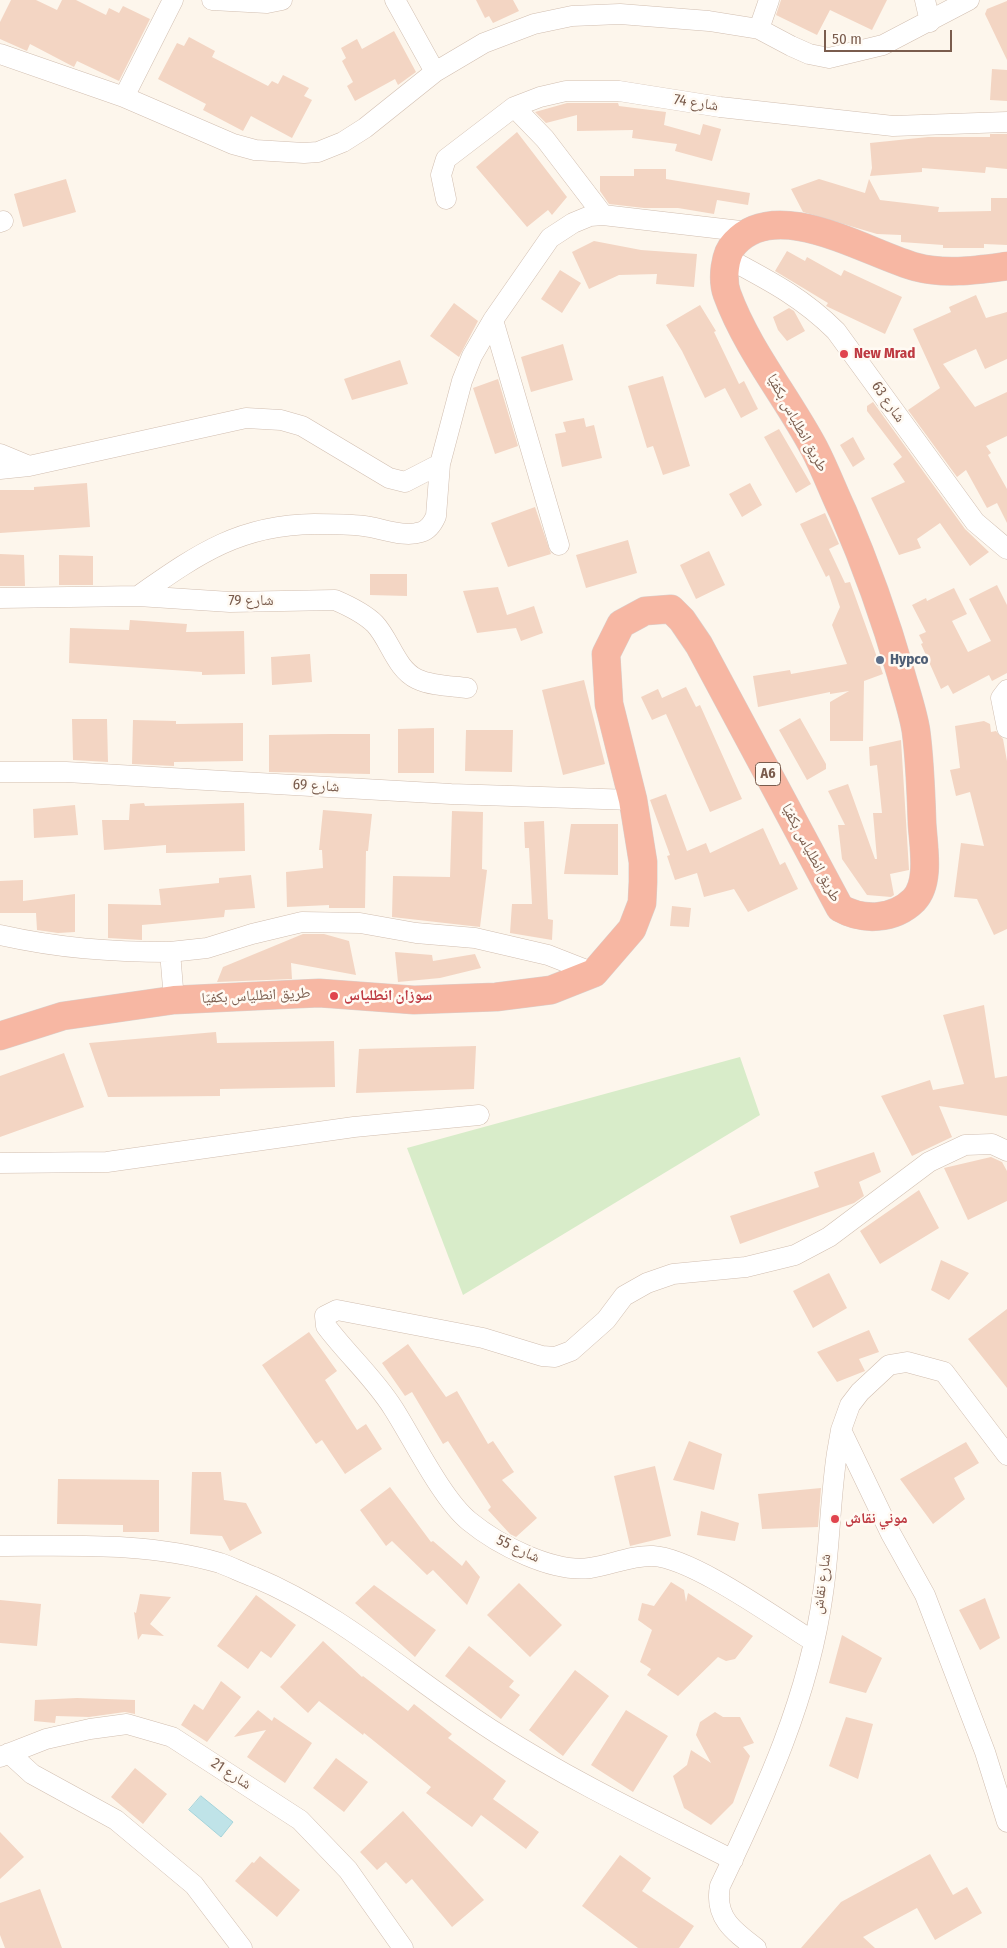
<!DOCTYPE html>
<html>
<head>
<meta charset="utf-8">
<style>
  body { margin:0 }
  #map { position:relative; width:1007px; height:1948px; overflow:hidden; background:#fdf6ec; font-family:"Fira Sans Condensed",sans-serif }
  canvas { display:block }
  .scale { position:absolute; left:824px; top:30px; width:128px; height:22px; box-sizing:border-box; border:2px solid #7a5c4d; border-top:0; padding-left:6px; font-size:15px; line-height:18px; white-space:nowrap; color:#7a5c4d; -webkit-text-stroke:4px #fffaf3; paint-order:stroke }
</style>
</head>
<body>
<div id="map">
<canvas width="1007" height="1948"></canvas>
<div class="scale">50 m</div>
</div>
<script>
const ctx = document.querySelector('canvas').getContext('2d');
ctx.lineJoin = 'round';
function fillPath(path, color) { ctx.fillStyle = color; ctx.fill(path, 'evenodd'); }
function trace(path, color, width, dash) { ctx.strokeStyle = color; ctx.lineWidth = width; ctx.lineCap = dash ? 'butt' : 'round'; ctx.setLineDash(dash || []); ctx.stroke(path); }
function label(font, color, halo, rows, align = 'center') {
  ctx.font = font + ' "Fira Sans Condensed","Noto Naskh Arabic",sans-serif'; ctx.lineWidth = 5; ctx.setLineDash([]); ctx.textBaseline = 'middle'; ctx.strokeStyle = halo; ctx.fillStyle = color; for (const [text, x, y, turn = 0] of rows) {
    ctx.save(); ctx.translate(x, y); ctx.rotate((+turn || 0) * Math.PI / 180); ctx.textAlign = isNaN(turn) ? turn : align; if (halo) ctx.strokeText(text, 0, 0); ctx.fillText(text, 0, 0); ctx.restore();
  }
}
const green = new Path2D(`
  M740,1057l20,58 -297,180 -56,-147z`);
const water = new Path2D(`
  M201,1796l32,26 -12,15 -32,-27z`);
const building = new Path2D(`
  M11,0h25l21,10 5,-10h14l30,15 3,-7 10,5 4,-7 27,13 -31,62 -42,-20 -3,6 -44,-23 -3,7 -27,-12v-17z
  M476,0h37l6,11 -26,12 -4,-7 -4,2z
  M781,0h106l-15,30 -42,-20 -13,25 -41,-20z
  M1007,1v59l-22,-46 2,-5z
  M394,31l22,41 -18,13 -3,-6 -40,22 -8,-15 6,-4 -11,-21 4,-3 -5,-10 16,-9 5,10z
  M189,37l26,14 -3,6 56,29 4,-5 6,3 5,-9 26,13 -5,8 8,4 -20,38 -41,-22 -8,15 -40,-21 3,-6 -48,-25 19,-36 7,3z
  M992,69l15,1v31l-17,-1z
  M567,103h51l1,3 47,6 -2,13 36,10 3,-11 18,5 -9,32 -37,-10 2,-7 -45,-6 1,-8 -56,1v-16l-31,8 -11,-11z
  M517,132l50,65 -15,18 -4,-5 -21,17 -51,-60z
  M990,134h17v35l-21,-2 -1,6 -63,-5v4l-52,4 2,-8 -2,-25 58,-6h62z
  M634,169h32v10l84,14 -2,12 -31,-5 -3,14 -36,-6h-34l-35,-4 -9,-13v-15h34z
  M66,179l10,33 -53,15 -9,-33z
  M819,179l46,14 4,-14 11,21 59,7 -1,5 53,-1v-13h16v47l-23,-1v4h-41v-3l-42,-3v-7l-24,-1 -74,-22 -12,-23z
  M594,241l47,9 56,4 -3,33 -38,-3 1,-10 -38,1 -30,14 -17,-37z
  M787,251l18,10 2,-4 34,19 3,-6 58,27 -17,37 -59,-28 2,-3 -53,-32z
  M560,270l21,13 -19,30 -21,-14z
  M976,295l10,23 21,-6v47l-22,10 -9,-20 -33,15 32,43 32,-15v44l-21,10 5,7 -3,2 19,34v34l-10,-20 -10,5 -21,-38 -9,7 -49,-67 32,-22 -27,-59 38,-17 -2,-5z
  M454,303l24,18 -19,36 -29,-21z
  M700,305l16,26 -2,1 25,52 5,-3 14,28 -17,9 -16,-30 -20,10 -23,-47 -16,-26z
  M789,308l5,3 11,20 -18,10 -9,-11 -5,-13z
  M563,344l10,36 -42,12 -10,-35z
  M400,360l8,24 -56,16 -8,-21z
  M663,376l27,90 -27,9 -10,-29 -6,2 -19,-62z
  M498,379l20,67 -23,8 -22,-66z
  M873,402l92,127 24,23 -19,14 -30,-43 -23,16 4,9 -22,7 -28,-57 34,-16 -12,-18 9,-7 -35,-46v-5z
  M584,418l2,9 8,-2 8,33 -40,9 -7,-33 11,-2 -3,-10z
  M779,429l32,55 -15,9 -32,-56z
  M853,437l12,22 -12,8 -13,-22z
  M87,483l3,44 -90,6v-43h34v-3z
  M750,483l12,22 -20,12 -13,-23z
  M535,507l16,47 -43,13 -17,-44z
  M825,513l14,31 -10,5 16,34 5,-1 33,92 -19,7 -1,60h-33v-39l19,-11 -19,3v-2l-72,15 -5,-31 37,-6 1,4 56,-10 -15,-39 8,-18 -11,-32 -3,2 -26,-53z
  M628,540l9,33 -51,15 -10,-33z
  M709,551l16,34 -29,14 -16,-34z
  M0,554l24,1 1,31h-25z
  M59,555l34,1v29h-34z
  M370,574h37v22l-37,-1z
  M997,585l10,20v68l-15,8 -3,-6 -36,19 -5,-9 -7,4 -20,-45 2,-1 -4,-8 7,-3 -14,-27 14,-7 1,3 27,-13 13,26 -15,7 16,31 23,-11 -22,-42z
  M498,587l9,28 27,-9 9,27 -22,8 -5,-13 -39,5 -14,-42z
  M130,620l57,4 -1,8 58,-1 1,43 -43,1v-3l-133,-9 1,-35 59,2z
  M310,654l2,28 -40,3 -1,-28z
  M584,680l21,84 -42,11 -21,-85z
  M686,687l10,20 4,-2 42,94 -32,13 -44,-98 -14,6 -11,-23 17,-8 4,9z
  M800,718l26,46v5l-19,11 -28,-50z
  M72,719h35l1,43 -35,-2z
  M133,720l43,1v3l67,-1v38l-69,1v4l-42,-2z
  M984,721l6,3 1,8 5,-1 7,8 4,22v168l-13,6 -17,-36 -23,-2 7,-54 23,3 -14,-54 -14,4 -6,-26 10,-2 -5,-42z
  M434,728v45h-36v-44z
  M466,730h47l-1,42 -47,-1z
  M331,734h39v40l-101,-2v-37z
  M901,740l8,130 -19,4 4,21 -3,2 -24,-2 -25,-36 -4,-34h7l-17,-34 20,-7 27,75h2l-4,-46h9l-5,-48 -7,1 -1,-19z
  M666,794l21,57 19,-8 4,10 53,-25 17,37 5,-3 13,27 -50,23 -14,-23 -30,8 -7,-24 -22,7 -8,-24 3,-1 -20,-55z
  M144,803l1,3 99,-3 1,48 -79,2v-8l-62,5 -2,-30h27l1,-16z
  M75,805l3,30 -44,3 -1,-29z
  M323,810l49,4 -4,37h-2l-1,57h-36v-3l-42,2 -1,-35 37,-4 -1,-18h-3z
  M452,811l31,1 -1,57 5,1 -7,57 -88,-10 1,-41 57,1z
  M544,821l4,98 5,1 -1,20 -42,-7 2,-29h20l-3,-56h-4l-1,-26z
  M571,824h47v51l-54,-1z
  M251,875l4,33 -30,2 -1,7 -82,8v15l-34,-2v-34l53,1 -2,-16 60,-6v-5z
  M23,880v21l52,-7v38l-17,1 -21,-3 -1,-17h-36v-32z
  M672,906l19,2 -2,19 -19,-1z
  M303,934h21l25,7 7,34 -65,-12 1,16 -75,3 6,-15z
  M395,952l37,3 1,6 42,-7 6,14 -41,10 -42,4z
  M984,1005l11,73 12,-2v40l-68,-10 13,31 -40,19 -31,-60 49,-16 3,10 31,-6 -21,-69z
  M216,1032l1,11 117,-2 1,46 -115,2v7l-112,1 -19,-54z
  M476,1046l-2,43 -118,4 3,-44z
  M64,1053l20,54 -84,30v-61z
  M874,1152l7,20 -22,10 5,14 -10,7 -114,41 -10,-28 89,-29 -5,-15z
  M991,1157l11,5 5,9v30l-39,19 -24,-52z
  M919,1190l20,38 -59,36 -20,-33z
  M941,1260l28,13 -20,27 -18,-10z
  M829,1273l18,35 -34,20 -20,-37z
  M1007,1309v79l-39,-49z
  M869,1330l10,22 -20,7 6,12 -28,11 -20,-30z
  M309,1332l28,39 -12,9 32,50 9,-6 16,25 -37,25 -23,-34 -6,4 -54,-79z
  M408,1344l38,53 11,-6 31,53 5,-3 21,31 -12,8 35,38 -21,19 -6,-3 -22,-24 3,-3 -43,-66 -5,3 -31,-52 -7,4 -23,-33z
  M689,1441l33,13 -8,36 -41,-10z
  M966,1442l13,21 -25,15 11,21 -32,25 -33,-45z
  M655,1466l16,70 -41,10 -16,-70z
  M192,1472h29l3,28 22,3 16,30 -32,18 -8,-15 -32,-2z
  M58,1479l101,1v52h-36v-7l-66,-1z
  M390,1487l41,55 2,-1 29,25 4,-6 14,17 -13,28 -34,-35 -6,5 -35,-34 -6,5 -26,-36z
  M821,1488l-3,39 -56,2 -4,-35z
  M701,1511l38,12 -4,18 -38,-6z
  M671,1582l13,8 2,12 2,-9 65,43 -18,23 -9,2 -8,-4 -40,39 -31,-21 4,-6 -11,-7 12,-32 -14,-10 4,-17 12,3z
  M519,1583l43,42 -32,32 -43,-42z
  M374,1585l62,45 -21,27 -60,-54z
  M140,1594l31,3 -21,27 14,12 -22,-2 -4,6 -4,-28 2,1z
  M256,1595l40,30 -25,33 -10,-7 -13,18 -31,-23z
  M985,1598l15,40 -20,12 -21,-40z
  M0,1600l41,4 -4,42 -37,-3z
  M842,1635l40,23 -16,35 -37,-10z
  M323,1641l39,36 1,-1 45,35 6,-7 38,30 -4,4 58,43 -13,18 46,33 -13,17 -45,-34 -9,12 -46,-34 5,-6 -67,-54 -1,2 -44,-34 -11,12 -28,-26z
  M469,1646l45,35 -5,6 11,8 -19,24 -56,-43z
  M575,1670l34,26 -46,60 -34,-26z
  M221,1681l20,16 -34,45 -26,-17 13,-21 9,6z
  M77,1698l58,2v14l-10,-2 -36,5 -33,-1 -1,7 -21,-2 1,-21z
  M258,1710l14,11 2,-4 38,26 -27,40 -38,-26 19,-27 -32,7z
  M626,1710l42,26 -35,56 -42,-27z
  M715,1712l8,5h17l14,26 -11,4 7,9 -17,47 -22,22 -27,-17 -11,-32 14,-11 4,-15 20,13 -15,-28 4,-13z
  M846,1717l27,7 -15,55 -29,-13z
  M336,1758l32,24 -24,30 -31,-24z
  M135,1768l32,26 -24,30 -32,-27z
  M403,1811l81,89 -32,27 -40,-48 -6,5 -20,-22 -9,8 -17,-18z
  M0,1832l24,25 -24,22z
  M930,1854l23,41 14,-8 15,26 -47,27 -18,-32 -54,29 12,11h-74l40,-46z
  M620,1855l31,23 -9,13 52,35 -15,22h-41l-56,-42z
  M260,1856l40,34 -23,27 -42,-36 17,-19 2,1z
  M40,1889l22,59h-57l-5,-13v-32z`);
const minor = new Path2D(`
  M212,0l55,3 15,-3
  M395,0l40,72
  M925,0l5,22
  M759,29l10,-29
  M0,54l124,43 109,47 22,6 49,3 14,-1 25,-10 22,-14 70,-56 49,-29 50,-19 38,-8 48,-2 89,7 50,8 32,17 18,8 20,4 54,-13 86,-45
  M124,97l49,-97
  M514,107l31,32 58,76
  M446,199l-5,-24 5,-16 68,-52 26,-10 26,-6h53l101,16 173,19 114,-4
  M0,222l3,-1
  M727,258c41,22 75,39 109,73l139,191 32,27
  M493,320l66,225
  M0,454l29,12
  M0,469l29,-3 217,-48 35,2 21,6 87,52 16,4 35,-18 22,-83 10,-25 21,-36 57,-82 23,-15 17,-7 13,-1 146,17
  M138,596c59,-41 100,-71 176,-72 17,0 34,0 50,2 17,2 40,12 57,6 7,-2 12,-9 15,-16l4,-52
  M0,598l138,-2 92,6 105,-2c14,6 29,13 40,24 15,16 21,45 42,55 15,7 34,7 50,9
  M1007,690l-6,8 6,30
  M0,772h66l385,22 182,6
  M0,935c58,13 110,17 170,17
  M174,1000l-4,-48 37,-4 45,-14 50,-12 58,1 56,10 59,5 73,17 46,18
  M0,1163l107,-1 247,-35 125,-12
  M841,1430l50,104 34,61 60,157 22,70
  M0,1546c73,0 149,-4 220,17 11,4 23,10 34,14 91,38 161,105 244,157 75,48 156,86 235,126
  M813,1641c-36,-22 -120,-83 -160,-85 -21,-1 -42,9 -63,12 -37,5 -92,-23 -121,-47 -27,-22 -56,-82 -76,-113 -19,-30 -46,-54 -67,-82l-1,-10 12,-6 146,28 59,18 13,1 16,-6 35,-31 18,-24 23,-13 26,-9 73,-7 49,-12 34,-18 100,-75 36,-17 27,-1 15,7
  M9,1753l23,21 84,46 78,65 48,63
  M0,1757l46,-18 44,-10 37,-5 45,13 128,83 48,50 55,78
  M756,1948c-23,-17 -42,-31 -36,-62 45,-94 89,-189 103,-293 7,-47 7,-94 14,-140l4,-23 9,-25 10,-13 29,-27 18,-3 37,10 63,83`);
const highway = new Path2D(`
  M0,1036l63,-20 111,-16 145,-7 95,7 82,-3 55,-7 43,-17 38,-44 10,-26 1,-21v-20l-10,-62 -24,-96 -3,-50 15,-30 24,-13 26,-2 11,11 17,25 141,263c23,13 54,12 74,-8 17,-18 9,-55 8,-78 -1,-30 -2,-61 -6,-91 -3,-19 -10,-39 -15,-57 -16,-56 -35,-109 -58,-162 -10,-21 -18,-43 -29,-64 -27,-51 -67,-99 -87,-154 -5,-14 -3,-40 8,-51 43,-47 133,11 181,24 30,8 61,3 91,-1`);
const markers = [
  [844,354,5,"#e0444e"],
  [880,660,5,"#5c6f8a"],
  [334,996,5,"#e0444e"],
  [835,1519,5,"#e0444e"]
];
const shields = [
  [768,774,25]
];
const shieldNames = [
  ["A6",768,774]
];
const streetNames = [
  ["شارع 74",696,103,9],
  ["شارع 63",888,402,55],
  ["طريق انطلياس بكفيّا",797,423,61],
  ["شارع 79",251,601],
  ["شارع 69",316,786,3],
  ["طريق انطلياس بكفيّا",811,853,62],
  ["طريق انطلياس بكفيّا",256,996,-3],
  ["شارع 55",518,1549,25],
  ["شارع نقاش",822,1584,-82],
  ["شارع 21",231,1774,33]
];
const healthNames = [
  ["New Mrad",854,354],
  ["سوزان انطلياس",344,996],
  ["موني نقاش",845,1519]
];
const serviceNames = [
  ["Hypco",890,660]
];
fillPath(green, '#d8ecc9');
fillPath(water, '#bfe3e8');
trace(water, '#a5d3da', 1);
fillPath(building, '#f3d5c3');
trace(minor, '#d1beb0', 21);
trace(highway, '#dad1cd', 29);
trace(minor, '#fff', 20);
trace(highway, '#f7b7a3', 28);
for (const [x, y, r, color] of markers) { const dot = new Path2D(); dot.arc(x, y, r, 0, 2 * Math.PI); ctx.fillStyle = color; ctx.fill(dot); trace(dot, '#fffaf3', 2); }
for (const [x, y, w] of shields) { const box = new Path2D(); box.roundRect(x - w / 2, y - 11.5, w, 23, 4); ctx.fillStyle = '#fffaf3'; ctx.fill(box); trace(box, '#7a5c4d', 1); }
label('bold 14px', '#7a5c4d', null, shieldNames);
label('15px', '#7a5c4d', '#fffaf3', streetNames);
label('bold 15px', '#be3a42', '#fffaf3', healthNames, 'left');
label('bold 15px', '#4e5e75', '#fffaf3', serviceNames, 'left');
</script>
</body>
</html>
